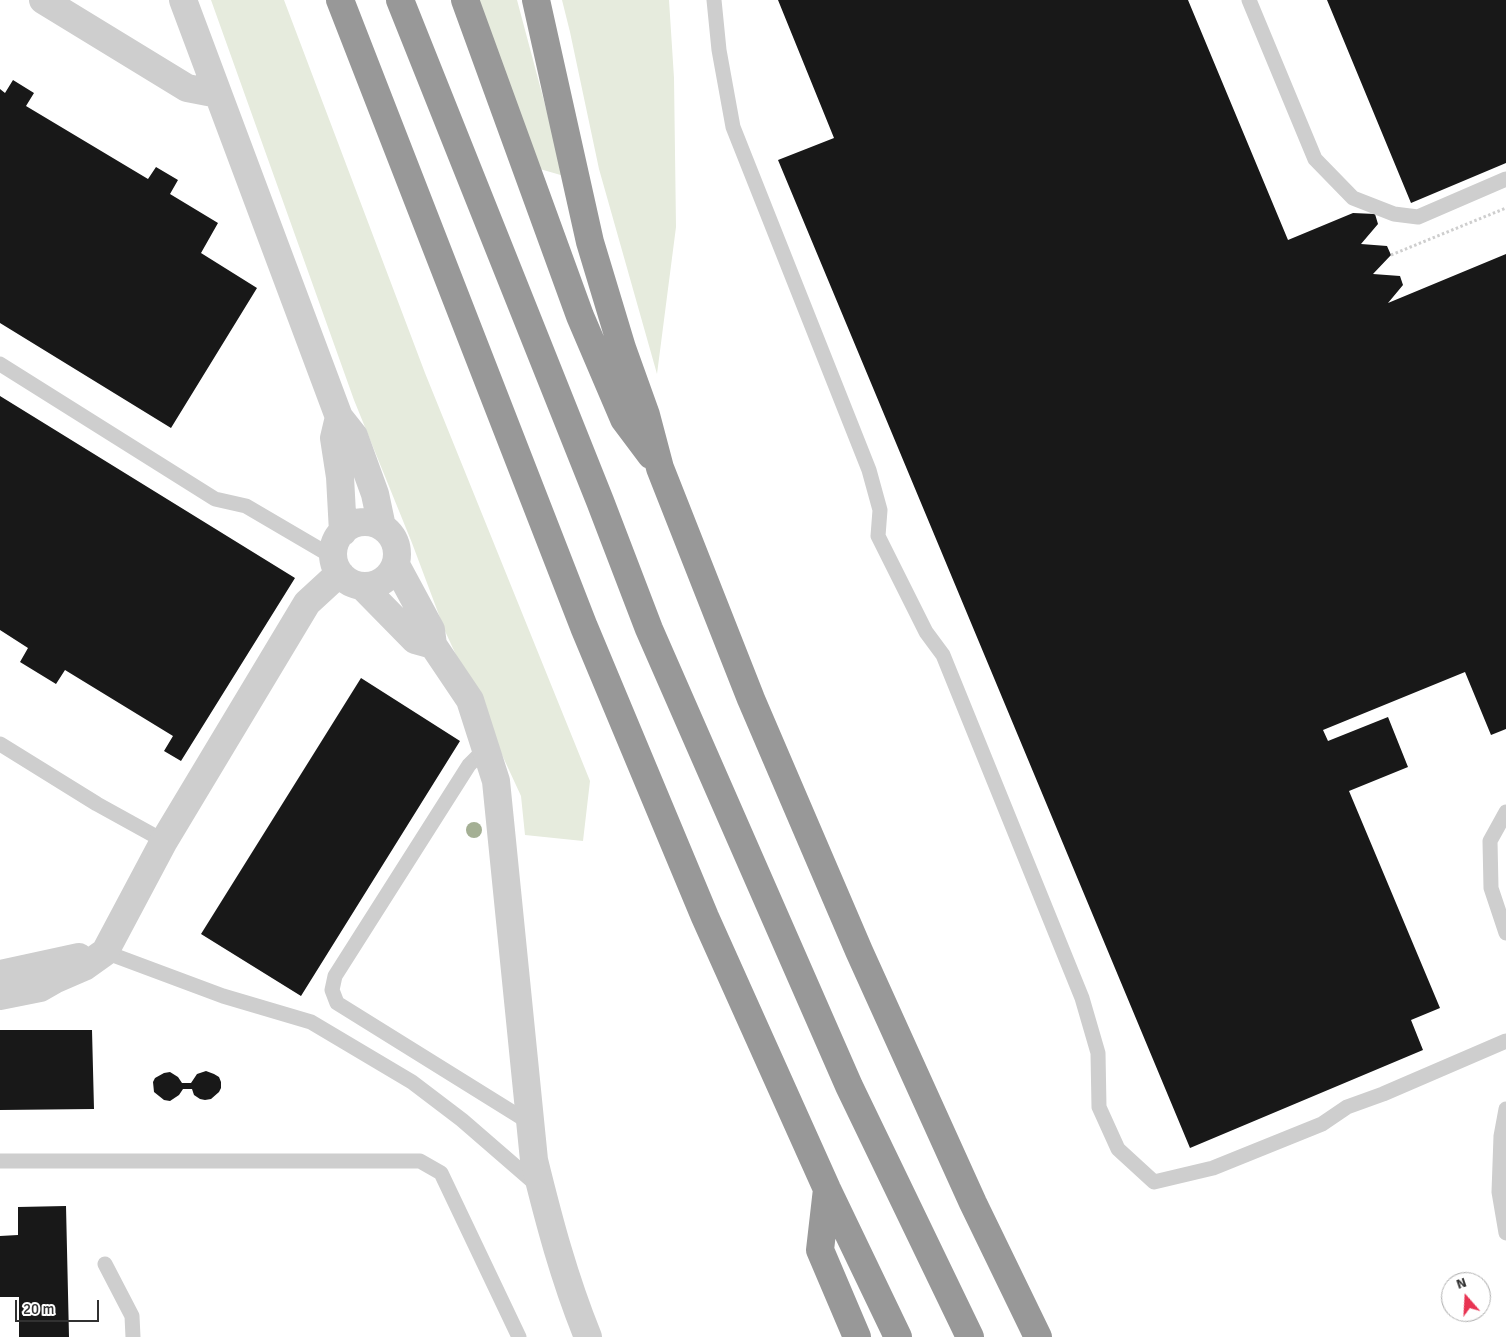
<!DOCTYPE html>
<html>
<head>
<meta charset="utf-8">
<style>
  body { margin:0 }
  #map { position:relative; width:1506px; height:1337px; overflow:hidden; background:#fff; font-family:Signika,sans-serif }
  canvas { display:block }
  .north { position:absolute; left:1441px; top:1272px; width:50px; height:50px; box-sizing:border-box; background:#fff; border:1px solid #adadad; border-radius:50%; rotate:341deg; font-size:14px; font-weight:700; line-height:20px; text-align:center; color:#313131 }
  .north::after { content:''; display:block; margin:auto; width:18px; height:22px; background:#e83352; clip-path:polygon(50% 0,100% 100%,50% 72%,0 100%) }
  .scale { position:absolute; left:15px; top:1300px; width:84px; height:22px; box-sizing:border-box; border:2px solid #313131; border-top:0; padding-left:6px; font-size:15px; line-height:18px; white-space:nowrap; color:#313131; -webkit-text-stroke:4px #fff; paint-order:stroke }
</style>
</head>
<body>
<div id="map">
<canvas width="1506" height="1337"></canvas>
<div class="north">N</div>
<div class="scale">20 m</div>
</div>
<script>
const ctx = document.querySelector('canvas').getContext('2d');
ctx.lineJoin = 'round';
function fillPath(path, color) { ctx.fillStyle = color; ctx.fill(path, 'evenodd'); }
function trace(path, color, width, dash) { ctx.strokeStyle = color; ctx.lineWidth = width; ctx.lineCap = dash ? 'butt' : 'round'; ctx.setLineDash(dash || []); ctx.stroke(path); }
const green = new Path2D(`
  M211,0h73l141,373 165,408 -7,60 -58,-6 -4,-39 -76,-165 -33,-88 -58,-143z
  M476,0h41l47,176 -24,-7z
  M562,0h107l5,78 2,149 -19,147 -58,-205 -29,-137z`);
const building = new Path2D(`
  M778,0h410l100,240 65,-27 22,1 3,10 -17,20 26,2 4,9 -18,19 27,2 3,9 -15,18 118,-49v475l-15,6 -26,-63 -142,58 5,11 60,-24 20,50 -59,24 91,217 -29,12 12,30 -233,98 -412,-988 56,-22z
  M1327,0h179v163l-95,40z
  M13,80l21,13 -8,13 122,73 8,-12 22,13 -8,14 48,29 -17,30 56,35 -86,140 -171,-105v-234l5,4z
  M0,396l295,182 -114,183 -17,-10 9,-15 -108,-66 -9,14 -36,-22 8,-14 -28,-18z
  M361,678l99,63 -159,255 -100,-62z
  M0,1030h92l2,79 -94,1z
  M206,1071l8,3 5,3 2,5v6l-2,4 -8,7 -6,1 -5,-1 -6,-4 -2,-6h-9l-4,6 -9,6 -6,-1 -10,-8 -1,-10 2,-4 9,-5 6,-1 8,5 4,6h9l6,-9z
  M66,1206l3,131h-50v-40h-19v-61l18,-1v-28z`);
const path = new Path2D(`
  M1391,255l115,-47`);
const lane = new Path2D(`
  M714,0l5,50 14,77 136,343 11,40 -2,26 48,96 17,23 139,343 16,55 1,54 19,42 36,33 59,-14 109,-44 25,-17 36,-13 123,-53
  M1249,0l66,159 38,39 41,16 24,3 88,-38
  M0,364l215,135 31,7 87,51
  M0,744l97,60 67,37
  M486,751l-6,3 -11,11 -134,211 -3,14 5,13 193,120
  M1506,812l-16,29 1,47 15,45
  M105,952l118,44 88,26 101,60 50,38 75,65
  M1506,1109l-5,27 -2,56 7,41
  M0,1161h420l21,12 78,164
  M105,1264l27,52 1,21`);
const street = new Path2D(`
  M43,0l144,88 31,6
  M183,0l156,417 15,19 21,58 7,33
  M339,417l-5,21 6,39 3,55
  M333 554a32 32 0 1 1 64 0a32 32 0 1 1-64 0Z
  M396,565l35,65 2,15 37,55 26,81 38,379c15,61 30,118 54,177
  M362,586l53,54 18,5
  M0,974l79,-17
  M0,996l40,-8 14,-8 30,-13 21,-15 59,-111 143,-238 25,-23 9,-5`);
const highway = new Path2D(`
  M340,0l244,627 121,290 122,272 71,148
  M400,0l200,501 49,128 200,457 121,251
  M465,0l115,316 44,103 27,36
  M536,0l54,242 32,106 24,67 14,53 91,231 108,252 114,252 65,134
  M827,1189l-7,61 37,87`);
const trees = [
  [474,830]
];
fillPath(green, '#e6ebdd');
fillPath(building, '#181818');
trace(path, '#cecece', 3, [2.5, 2.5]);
trace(lane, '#cecece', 15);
trace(street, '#cecece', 28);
trace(highway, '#989898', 28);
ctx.fillStyle = '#a4af94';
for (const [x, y] of trees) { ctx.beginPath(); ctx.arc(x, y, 8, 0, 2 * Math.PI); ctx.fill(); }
</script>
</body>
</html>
